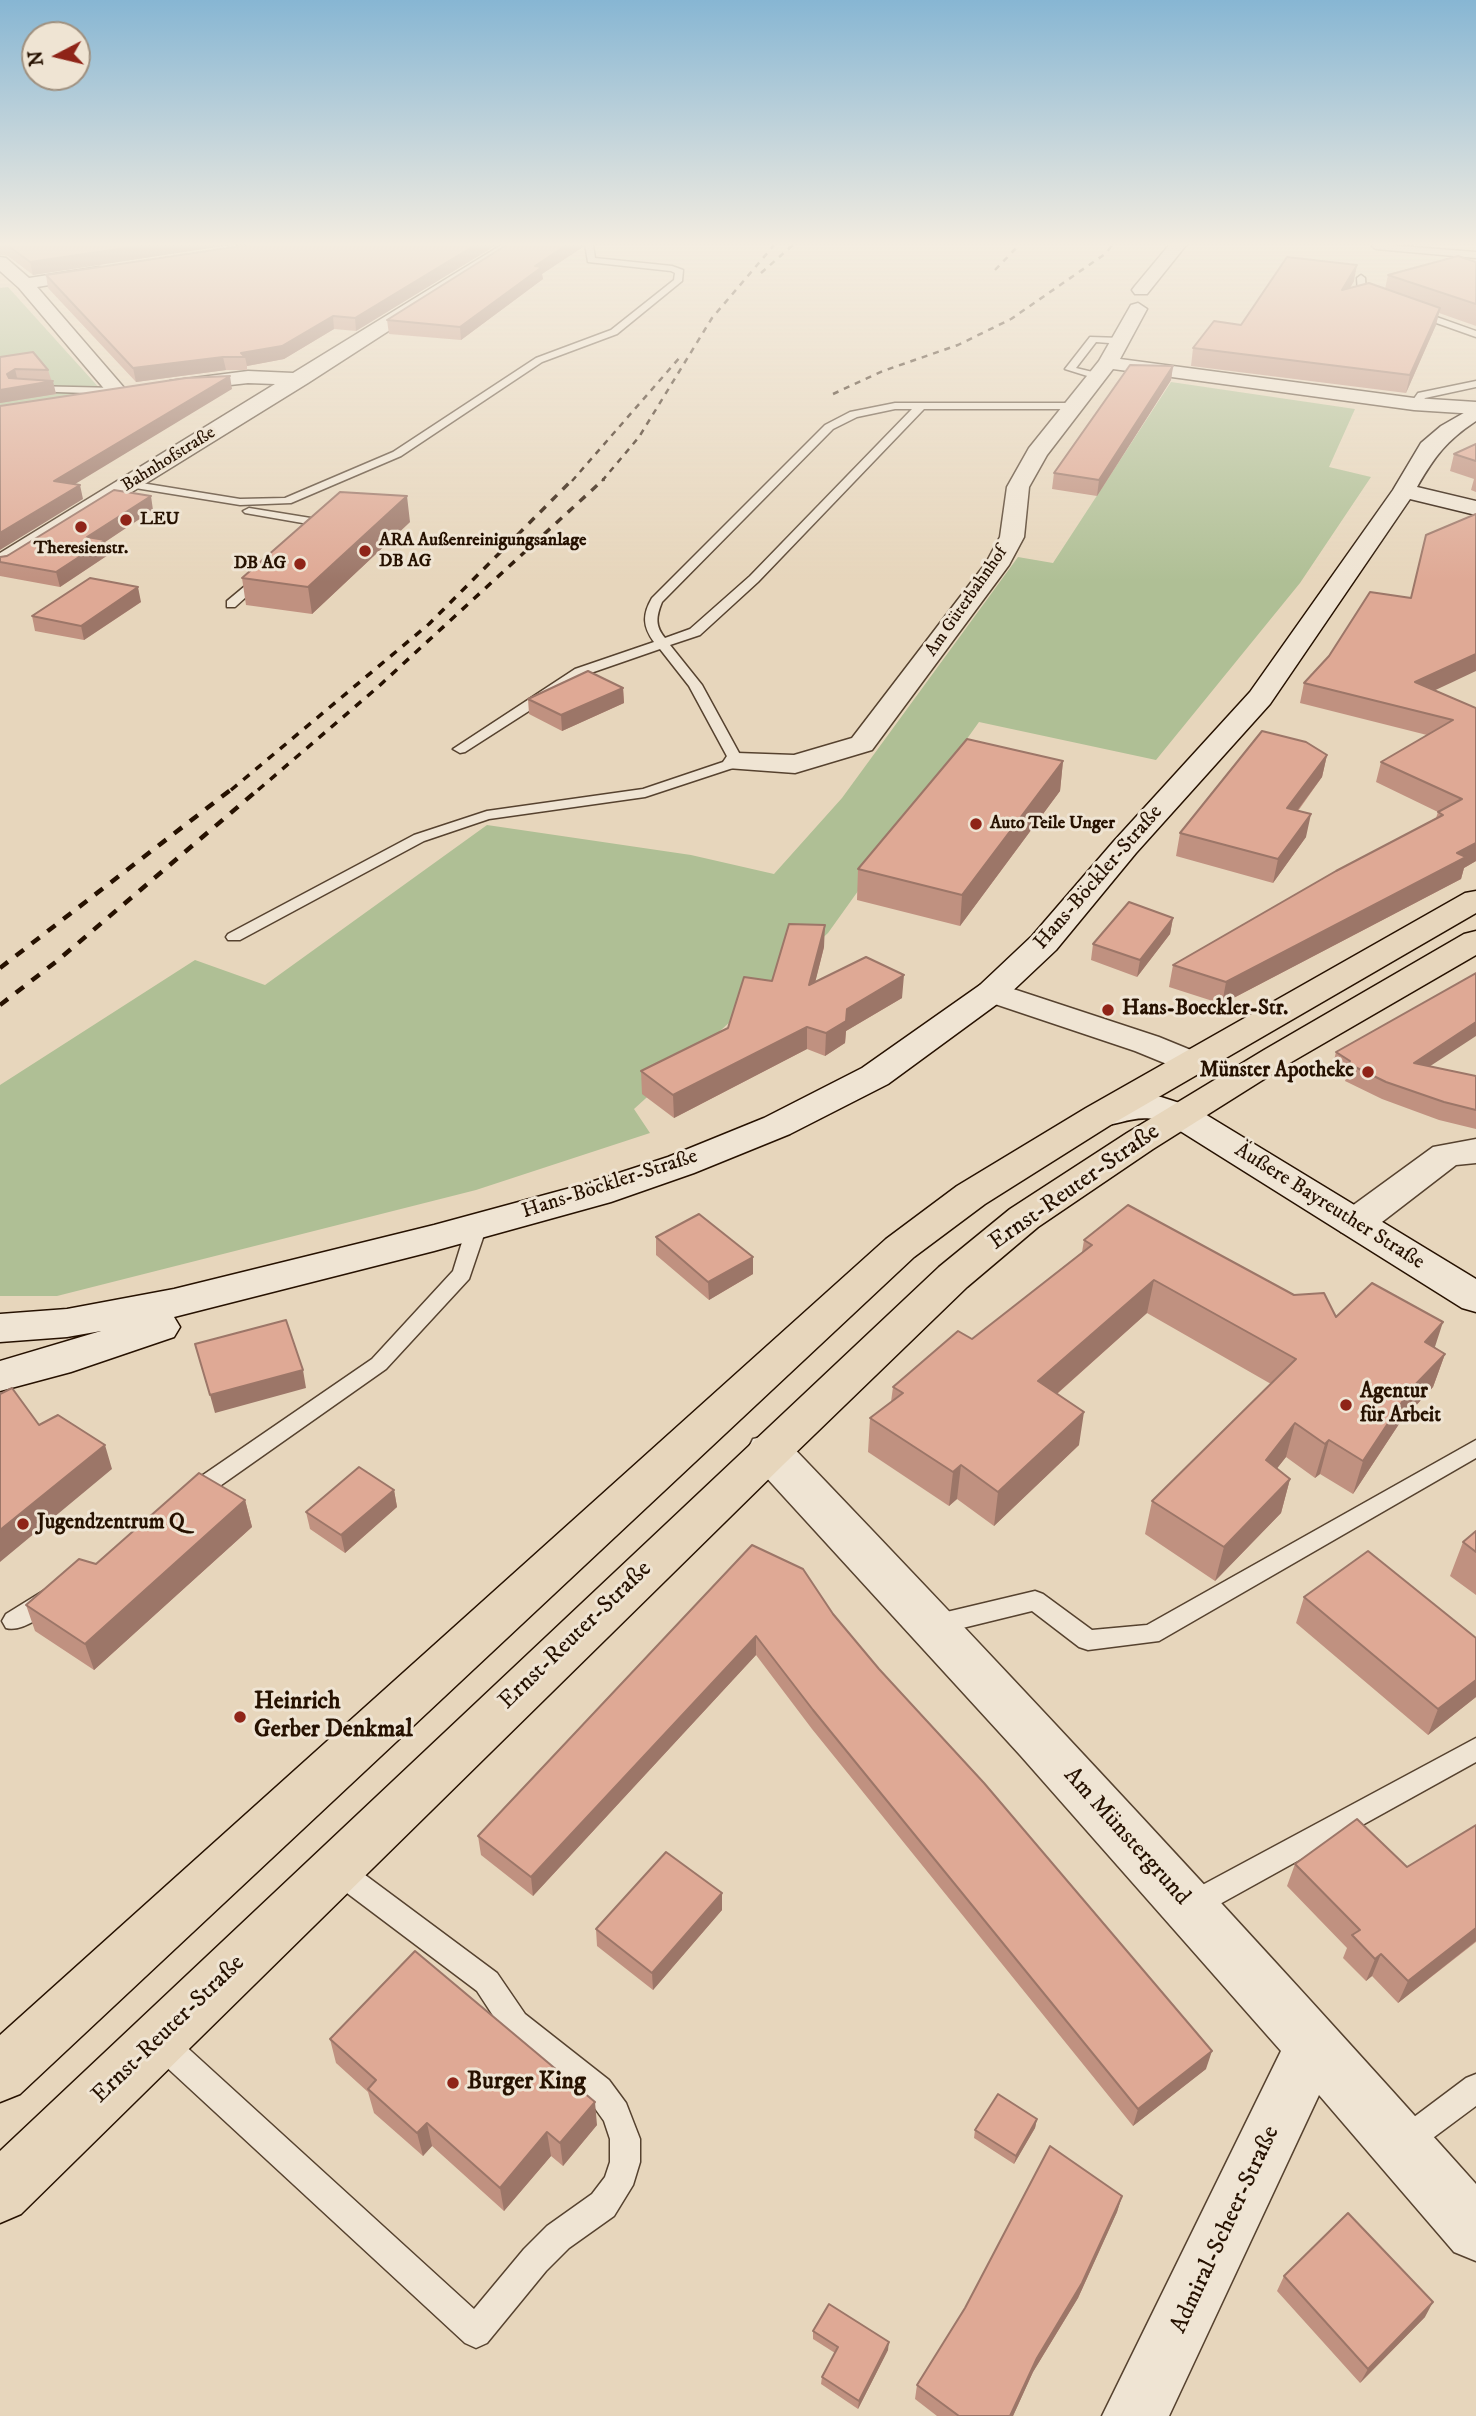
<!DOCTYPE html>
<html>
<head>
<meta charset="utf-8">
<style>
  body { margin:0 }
  #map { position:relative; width:1476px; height:2416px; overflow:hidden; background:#e7d6bc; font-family:"IM FELL DW Pica",serif }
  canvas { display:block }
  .north { position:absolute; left:21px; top:21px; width:70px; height:70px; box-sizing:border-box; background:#efe4d3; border:2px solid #9f907f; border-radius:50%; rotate:263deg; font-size:19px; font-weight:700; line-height:28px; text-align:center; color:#261100 }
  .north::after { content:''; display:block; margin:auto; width:24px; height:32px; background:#8f2418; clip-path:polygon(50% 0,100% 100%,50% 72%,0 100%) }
</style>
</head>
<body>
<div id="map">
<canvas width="1476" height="2416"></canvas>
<div class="north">N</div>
</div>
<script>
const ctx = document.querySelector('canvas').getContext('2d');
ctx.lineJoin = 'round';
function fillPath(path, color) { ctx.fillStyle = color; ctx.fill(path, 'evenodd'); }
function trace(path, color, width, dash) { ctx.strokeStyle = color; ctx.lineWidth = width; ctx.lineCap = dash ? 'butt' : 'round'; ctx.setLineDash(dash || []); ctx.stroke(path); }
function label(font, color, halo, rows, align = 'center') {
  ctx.font = font + ' "IM FELL DW Pica",serif'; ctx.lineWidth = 6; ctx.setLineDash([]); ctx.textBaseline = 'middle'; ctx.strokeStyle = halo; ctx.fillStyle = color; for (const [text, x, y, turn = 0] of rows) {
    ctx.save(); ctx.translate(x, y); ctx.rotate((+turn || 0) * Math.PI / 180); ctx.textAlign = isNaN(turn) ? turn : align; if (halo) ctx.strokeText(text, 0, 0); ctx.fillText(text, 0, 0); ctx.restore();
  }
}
const green = new Path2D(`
  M8,287l94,104 -102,17v-120z
  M1171,382l184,27 -26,58 42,10 -71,106 -144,177 -177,-38 -151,211 -194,176 16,24 -174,57 -419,106h-57v-211l195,-125 70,25 222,-160 204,30 83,19 68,-76 176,-241 35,6z`);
const lane = new Path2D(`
  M585,244h8l2,14 77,8 11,4 -1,11 -65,53 -75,28 -141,94 -110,47 -51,2 -111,-18 -6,-3 6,-3 111,18 45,-1 108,-46 143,-94 75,-28 63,-50 1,-7 -4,-2 -83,-9z
  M1374,244l102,8v6l-100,-9 -4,-3z
  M1361,275l4,3 1,13 17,6v4l-25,-7 -1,-16z
  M1414,309l62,22v6l-65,-23 -2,-2z
  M1090,337l32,1 5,3 -5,3 -26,-2 -20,26 25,6v4l-4,1 -32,-10z
  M1476,381v6l-51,11 -8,11 -9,-2 10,-14z
  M30,386l87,2 5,3 -5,3 -91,-3 -1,-2z
  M895,403h179l5,3 -5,3h-150l-166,173 -58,53 -30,10 32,40 42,77 -2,3 -97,32 -156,22 -65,22 -184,99h-12l-2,-3 2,-3 186,-99 73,-24 156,-22 86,-29 -40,-74 -29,-37 -75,26 -120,77 -5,1 -7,-4 122,-80 79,-27c-11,-15 -12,-27 -2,-44l173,-173 25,-13zM895,409h17l-162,167 -60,53 -25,9c-10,-12 -9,-21 -3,-36l171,-173 24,-12z
  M249,508l74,12 6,3 -14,11 -6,-4 5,-5 -69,-12 -2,-2z
  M263,571l4,1v6l-32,29h-8v-6z
  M477,1220l7,1 3,5 -18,53 -83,90 -186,131 -8,3 -8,-3 -3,-6 3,-6 188,-129 81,-88 14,-45 3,-5z
  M1476,1440v18l-317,183 -71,9 -9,-3 -47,-36 -98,24 -8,-3 -4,-7 4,-7 8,-3 101,-24 8,3 49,36 55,-5z
  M48,1588l8,2 4,7c-8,15 -38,36 -54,31l-4,-7 4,-7z
  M1476,1738v24l-276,153 -10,3 -10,-3 -4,-9 4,-9z
  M336,1857l9,3 152,113 28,41 84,66 17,23 14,36v23l-7,23 -19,31 -45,32 -23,23 -59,72 -11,5 -11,-5 -316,-292 -4,-10 4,-10 10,-4 10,4 305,278 50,-60 23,-23 45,-32 13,-17 5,-15v-23l-6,-18 -15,-21 -84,-66 -28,-43 -150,-113 -4,-9 4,-9z
  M1476,2074v32l-62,46 -10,5 -10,-5 -5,-10 5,-10 72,-54z`);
const street = new Path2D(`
  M503,244h20l-215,139 -299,185 -9,2v-17l275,-169 -27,-1 -71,8 -7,-2 -3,-4 3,-4 78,-10 45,2z
  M1170,244h17l-40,50h-12l-3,-4 3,-4z
  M0,257l6,1 23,20 70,-11 6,1 3,4 -3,4 -68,11 89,103 3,4 -3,4h-14l-93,-110 -19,-17z
  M1138,303l9,6 -27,50 294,39 62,4v12l-62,-4 -301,-41 -66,86 -18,32 -5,50 -15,28 -137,185 -77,23 -68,-5 -4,-6 4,-6 10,-3 57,2 58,-17 134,-175 14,-26 7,-50 22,-39 70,-87 32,-56z
  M992,982l167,55 44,18 6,7 -6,7 -12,4 -12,-4 -44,-18 -155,-52 -5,-7 5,-7z
  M1476,1139v24l-20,2 -87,67 -14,4 -14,-4 -5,-9 5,-9 92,-67z
  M769,1435l16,4c235,245 466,493 691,745v77l-22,-9 -135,-157 -150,321h-67l179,-365 -261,-296 -267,-292 -6,-12 6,-12z`);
const secondary = new Path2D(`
  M1476,406v15c-30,20 -41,35 -59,66l59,14v14l-66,-16 -140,205 -134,149 -80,97 -52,49 -116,85 -98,50 -96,39 -83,29 -177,49 -260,66 6,10 -6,10 -103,35 -71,19v-30l101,-30 -34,6 -67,5v-28l67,-5 107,-20 260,-64 151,-41 83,-27 96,-39 98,-50 118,-83 52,-49 82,-95 136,-149 143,-202 28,-47 20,-17z
  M1140,1095l21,2 34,11 281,171v33l-14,-4 -293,-184c-36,-16 -52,8 -83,0l-5,-8c11,-17 40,-20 59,-21z`);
const primary = new Path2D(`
  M1476,891v22l-364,211 -127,80 -71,53 -894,837 -20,8v-67l886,-796 71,-53 129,-78 379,-215z
  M1476,931v24l-188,109 -135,85 -115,78 -71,60 -182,176 -764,751 -21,9v-72l939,-884 71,-58 117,-76 137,-83 200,-116z`);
const railFar2 = new Path2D(`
  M995,270l25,-26
  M761,273l33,-29
  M833,394l50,-23 75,-26 53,-26 94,-65 8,-10
  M572,481l109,-125
  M602,481l37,-44 73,-119 63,-74`);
const railFar1 = new Path2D(`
  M231,790l198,-166 144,-145
  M258,790l120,-103 226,-208`);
const rail = new Path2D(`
  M0,968l233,-180
  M0,1005l57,-44 203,-173`);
const wall = new Path2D(`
  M0,244h236l-203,31 -25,-19 -8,-1z
  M254,244h244l-142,87 -22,-2 -50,30 -37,7v4h-21l-90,12 -88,-94 -2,-13z
  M508,244h75v3l-41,27 1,5 -82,61 -72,-6 -2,-14z
  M1476,262v64l-37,-13 -3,12 -30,68 -215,-27 2,-18 48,-23 113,-44 -4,7 35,1 3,-14z
  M0,357l48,13 8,24 -56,9z
  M1173,366l-2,14 -74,116 -45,-7 2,-16z
  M1476,444v48l-5,-2 3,-11 -24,-8 4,-17z
  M153,510l-48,32 3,13 -48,32 -60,-11v-19z
  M410,522l-98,92 -66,-9 -4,-27z
  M141,602l-57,38 -49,-9 -3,-15z
  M1304,683l131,7 41,18v153l-12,7 -3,11 -239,125 -53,-17 4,-22 263,-147 2,-6 -62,-30 5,-20 46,-27 -127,-32z
  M623,688l1,15 -62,28 -33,-17 -1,-15z
  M1327,755l-5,22 -24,34 8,26 -33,46 -97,-27 4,-23z
  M1063,761l-3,30 -100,135 -103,-26 1,-31z
  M1173,918l-3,16 -33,43 -46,-17 2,-16z
  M824,947l-9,35 87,16 -56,33 -1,12 -20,13 -18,-7 -133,69 -32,-24 -1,-23 87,-43 44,-47z
  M1336,1052l94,14 46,10v53l-37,-9 -57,-21 -37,-18 1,-3 -14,-9z
  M656,1237l97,37 -44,26 -53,-45z
  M1084,1240l351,107 10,7 -12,33 -34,37 -46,70 -33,-20 -5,4 -29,-21 -9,11 13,11 -9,34 -66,68 -70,-47 7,-33 119,-117 -124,-71 -90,81 22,51 -85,81 -37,-27 -8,7 -81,-54 2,-34 21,-16 2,-15 79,-48 110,-87z
  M394,1490l3,17 -52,46 -35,-24 -4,-17z
  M245,1500l7,27 -158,143 -59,-39 -9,-26 70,-41z
  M1476,1531v64l-26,-19 13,-34z
  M752,1545l81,69 373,455 -73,57 -321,-397 -56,-74 -223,241 -52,-41 -3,-19z
  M1304,1597l172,41v59l-48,38 -132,-112z
  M1476,1825v117l-78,61 -26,-27 -6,5 -23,-23 4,-10 -60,-62 8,-22 112,3z
  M722,1893v17l-69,80 -56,-44 -1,-17z
  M330,2039l267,86 -34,41 -12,-10 -47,55 -72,-65 -9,10 -49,-43 -6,-21 -32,-29z
  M1037,2119l-2,9 -21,36 -40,-26 1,-8z
  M1122,2196l-5,16 -39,86 -45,74 -20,44h-76l-22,-17 2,-14z
  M1284,2276l141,41 -65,66 -83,-92z
  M813,2331l75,19 -30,59 -37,-25 1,-7 13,-24 -22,-14z`);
const shadedWall = new Path2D(`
  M152,244h84l-203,31 -3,-13z
  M477,244h21l-142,87 -1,-13z
  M568,244h15v3l-41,27 1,5 -82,61 -1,-13 75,-61z
  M1357,265l-3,16 -15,26 3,-17z
  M1440,308l-4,17 -30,68 4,-18z
  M333,316l1,13 -50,30 -37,7 -2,-9 -4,-4z
  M223,357l3,13 -90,12 -3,-14z
  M1173,366l-2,14 -74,116 2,-16z
  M15,369l3,13 -8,5 -3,-13z
  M230,376l2,13 -175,106 -3,-14z
  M53,381l3,13 -56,9v-13z
  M80,485l3,14 -83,51v-17z
  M151,496l2,14 -48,32 3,13 -48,32 -4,-15 31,-35z
  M407,496l3,26 -98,92 -4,-27z
  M138,587l3,15 -57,38 -3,-14z
  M1476,654v17l-66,31 5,-20z
  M623,688l1,15 -62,28 -1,-16z
  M1327,755l-5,22 -40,54 5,-23z
  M1063,761l-3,30 -100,135 2,-31z
  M1311,814l-5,23 -33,46 5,-24z
  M1476,843v18l-12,7 -3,11 -239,125 4,-22z
  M1173,918l-3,16 -33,43 3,-17z
  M825,925l-1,22 -15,60v-22z
  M904,975l-2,23 -56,33 -1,12 -20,13 1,-23 21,-24z
  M1476,1022v14l-67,44 5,-17z
  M807,1027v22l-133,69 -1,-23z
  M753,1257v17l-44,26 -1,-18z
  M1154,1280l-7,33 -114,102 5,-34z
  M1443,1322l-11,34 -7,-14z
  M1445,1354l-12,33 -34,37 -46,70 10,-33 47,-71z
  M303,1370l3,18 -91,25 -5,-18z
  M1084,1412l-5,33 -85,81 4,-34z
  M1295,1423l-9,34 -29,37 9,-34z
  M1329,1440l-9,34 -5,4 10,-34z
  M105,1445l7,24 -112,93v-32z
  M961,1465l-4,34 -8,7 4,-34z
  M1290,1479l-9,34 -66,68 9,-34z
  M394,1490l3,17 -52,46 -4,-18z
  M245,1500l7,27 -158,143 -9,-26z
  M756,1636v19l-223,241 -2,-19z
  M1476,1680v17l-48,38 10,-26z
  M722,1893v17l-69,80 -1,-17z
  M1476,1928v13l-78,62 10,-22z
  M1381,1954l-9,22 -6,5 9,-22z
  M1212,2051l-6,18 -73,57 5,-17z
  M595,2102l2,23 -34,41 -3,-23z
  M1037,2119l-2,9 -21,36 2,-8z
  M427,2123l5,23 -9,10 -6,-23z
  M547,2132l4,24 -47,55 -4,-23z
  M1122,2196l-5,16 -39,86 -45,74 -20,44h-3l27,-58z
  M1433,2302l-8,15 -65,66 8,-14z
  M889,2342l-1,8 -30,59 1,-8z`);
const building = new Path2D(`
  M6,244h146l-122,18z
  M254,244h223l-122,74 -22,-2 -51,30 -41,7 4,4h-22l-90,11 -87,-93z
  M508,244h60l-33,22 7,1 -82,60 -73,-7z
  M1458,256l18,6v42l-88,-29z
  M1287,257l70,8 -15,25 27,-7 71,25 -30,67 -217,-27 21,-27 27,4z
  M33,352l15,18 -33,-1 -8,5 2,4 44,3 -53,9v-33z
  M1130,365l43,1 -74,114 -45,-7z
  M230,376l-176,105 26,4 -80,48v-127l186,-28z
  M1476,444v17l-22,-7z
  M114,490l37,6 -64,41 18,3 -49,32 -56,-10v-5l7,-1z
  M340,492l67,4 -99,91 -66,-9z
  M1476,514v140l-61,28 61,26v135l-19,10 9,4 -240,125 -53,-17 163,-94 107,-56 -5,-3 24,-13 -81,-37 72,-42 -149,-37 25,-27 41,-64 41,6 15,-63z
  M90,578l48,9 -57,39 -49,-10z
  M588,671l35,17 -62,27 -33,-16z
  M1262,731l44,11 21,13 -40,53 24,6 -33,45 -98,-26z
  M967,739l96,22 -101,134 -104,-26z
  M1129,902l44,16 -33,42 -47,-16z
  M789,924l36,1 -16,60 57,-28 38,18 -57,34 -1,12 -20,12 -19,-6 -134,68 -32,-24 87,-43 16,-51 28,4z
  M1476,973v49l-62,41 62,13v34l-32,-8 -58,-20 -37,-18 1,-3 -14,-9z
  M1128,1205l166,90 30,-2 12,24 36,-34 71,39 -18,20 20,12 -35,36 -47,71 -34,-21 -4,4 -30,-21 -29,37 24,19 -66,68 -72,-46 144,-142 -142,-79 -116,101 46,31 -86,80 -37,-27 -8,7 -83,-54 33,-25 -10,-6 65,-56 14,8 120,-94 -8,-5z
  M699,1214l54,43 -45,25 -52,-45z
  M286,1320l17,50 -93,25 -15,-51z
  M12,1388l27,37 19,-10 47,30 -105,85v-136z
  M359,1467l35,23 -53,45 -35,-23z
  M199,1473l46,27 -160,144 -59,-39 53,-46 17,5z
  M1476,1531v21l-13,-10z
  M752,1545l51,24 30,45 46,55 105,114 228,268 -74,58 -325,-399 -57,-74 -225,241 -53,-41z
  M1368,1551l108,87v42l-38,29 -134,-112z
  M1357,1819l50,48 69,-42v103l-68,53 -27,-27 -6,5 -23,-24 8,-5 -65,-66z
  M666,1852l56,41 -70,80 -56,-44z
  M415,1951l180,151 -35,41 -13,-11 -47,56 -73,-65 -10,10 -49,-44 8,-9 -46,-41z
  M998,2094l39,25 -21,37 -41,-26z
  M1050,2146l72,50 -40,87 -45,75 -27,58h-51l-42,-31 48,-77z
  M1348,2213l85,89 -65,67 -84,-93z
  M829,2304l60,38 -30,59 -37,-24 16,-30 -25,-16z`);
const markers = [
  [126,520,7,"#8f2418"],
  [81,527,7,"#8f2418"],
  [365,551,7,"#8f2418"],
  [300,564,7,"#8f2418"],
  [976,824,7,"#8f2418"],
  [1108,1010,7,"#8f2418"],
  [1368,1072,7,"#8f2418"],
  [1346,1405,7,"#8f2418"],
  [23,1524,7,"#8f2418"],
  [240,1717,7,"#8f2418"],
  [453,2083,7,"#8f2418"]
];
const farStreetnames = [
  ["Bahnhofstraße",169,460,-32],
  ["Am Güterbahnhof",967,602,-55]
];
const farPoinames = [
  ["LEU",140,520],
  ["ARA Außenreinigungsanlage",379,541],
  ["DB AG",379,562],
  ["Theresienstr.",81,549,"center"],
  ["DB AG",286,564,"right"],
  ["Auto Teile Unger",990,824]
];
const streetNames = [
  ["Hans-Böckler-Straße",1099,878,-49],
  ["Hans-Böckler-Straße",610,1185,-18],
  ["Äußere Bayreuther Straße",1329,1207,32]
];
const poiNames = [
  ["Hans-Boeckler-Str.",1122,1010],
  ["Münster Apotheke",1354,1072,"right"],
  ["Agentur",1360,1393],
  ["für Arbeit",1360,1417],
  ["Jugendzentrum Q",37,1524]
];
const nearStreetnames = [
  ["Ernst-Reuter-Straße",1075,1188,-35],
  ["Ernst-Reuter-Straße",576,1636,-44],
  ["Am Münstergrund",1126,1837,48],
  ["Ernst-Reuter-Straße",169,2030,-44],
  ["Admiral-Scheer-Straße",1226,2230,-65]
];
const nearPoinames = [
  ["Heinrich",254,1703],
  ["Gerber Denkmal",254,1731],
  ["Burger King",467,2083]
];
fillPath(green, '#afbf95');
trace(lane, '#56422f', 3);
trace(street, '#56422f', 3);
trace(secondary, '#261100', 3);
trace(primary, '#261100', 3);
fillPath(lane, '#efe4d3');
fillPath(street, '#efe4d3');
fillPath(secondary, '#efe4d3');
fillPath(primary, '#e7d6bc');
trace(railFar2, '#261100', 2.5, [6, 6]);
trace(railFar1, '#261100', 3.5, [8, 8]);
trace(rail, '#261100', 4.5, [10, 10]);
fillPath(wall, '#c09180');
fillPath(shadedWall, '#9c7668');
fillPath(building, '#dfa995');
trace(building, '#9c7668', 2);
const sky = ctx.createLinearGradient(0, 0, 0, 582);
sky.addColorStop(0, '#87b6d3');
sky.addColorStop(0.42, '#f4ede1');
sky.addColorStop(1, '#f4ede100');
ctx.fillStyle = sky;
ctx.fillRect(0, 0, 1476, 582);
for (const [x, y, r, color] of markers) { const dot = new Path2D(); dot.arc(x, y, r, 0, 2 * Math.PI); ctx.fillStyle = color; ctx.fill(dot); trace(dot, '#efe4d3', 2.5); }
label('18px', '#261100', '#efe4d3', farStreetnames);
label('bold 18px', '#261100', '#efe4d3', farPoinames, 'left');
label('21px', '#261100', '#efe4d3', streetNames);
label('bold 21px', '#261100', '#efe4d3', poiNames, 'left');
label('24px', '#261100', '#efe4d3', nearStreetnames);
label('bold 24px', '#261100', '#efe4d3', nearPoinames, 'left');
</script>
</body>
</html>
